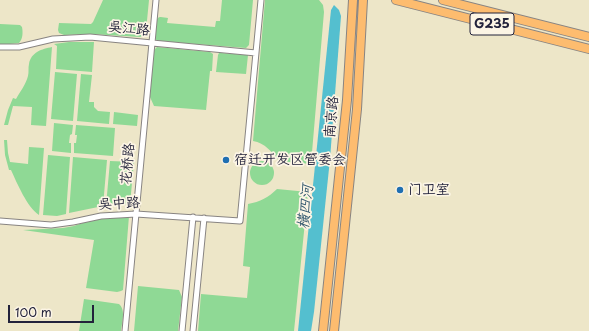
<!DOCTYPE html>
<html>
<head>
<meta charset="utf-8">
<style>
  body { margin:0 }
  #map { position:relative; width:589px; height:331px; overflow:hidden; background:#ede6c8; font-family:"Playpen Sans",sans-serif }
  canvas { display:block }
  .scale { position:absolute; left:8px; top:305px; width:86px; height:18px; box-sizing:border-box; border:2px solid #22223b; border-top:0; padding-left:5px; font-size:12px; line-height:14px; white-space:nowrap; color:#22223b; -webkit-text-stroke:3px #fcf5e5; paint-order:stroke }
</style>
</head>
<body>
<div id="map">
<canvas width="589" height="331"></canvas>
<div class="scale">100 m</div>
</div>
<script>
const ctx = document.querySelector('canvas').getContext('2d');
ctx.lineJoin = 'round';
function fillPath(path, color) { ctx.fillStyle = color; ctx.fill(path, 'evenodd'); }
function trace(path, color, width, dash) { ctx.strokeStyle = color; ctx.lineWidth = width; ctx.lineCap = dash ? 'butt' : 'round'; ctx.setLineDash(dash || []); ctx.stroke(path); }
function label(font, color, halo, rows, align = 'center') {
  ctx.font = font + ' "Playpen Sans","LXGW WenKai TC",sans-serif'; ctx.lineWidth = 3.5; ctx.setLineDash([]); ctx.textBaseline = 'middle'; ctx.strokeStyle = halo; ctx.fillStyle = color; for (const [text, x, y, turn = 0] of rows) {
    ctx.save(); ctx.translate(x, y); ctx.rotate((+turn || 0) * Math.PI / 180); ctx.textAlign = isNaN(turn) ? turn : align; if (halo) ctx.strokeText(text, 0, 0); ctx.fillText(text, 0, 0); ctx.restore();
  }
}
const green = new Path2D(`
  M103,0h46l-3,31c-1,4 -3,5 -6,6l-48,-3 -28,1 -5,-2 -1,-3 1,-7 32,1 2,-2z
  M222,0h31l-4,45 -3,3 -88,-7 -2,-1 -2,-2c1,-4 0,-17 4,-20 2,-2 7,0 10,0l-1,5 48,4 1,-6h4z
  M265,0h54l4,5 1,7 -13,152 -32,-3c-7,-9 -14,-18 -26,-20z
  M0,24l20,1 2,2c1,5 1,12 -3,16l-19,2z
  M69,42h25l-2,30 -36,-3 1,-23 -3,-2z
  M52,47l-6,79 -15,-1 1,-18 -19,-1 -5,19h-4l4,-15 5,-12 3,1c4,-7 10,-15 12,-23 1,-4 0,-8 1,-12 2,-12 13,-15 23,-17z
  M157,47l53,5 3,2 -1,17h-2l-4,39 -52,-4 -4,-9 3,-44 1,-3z
  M219,53h2l27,2 -2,19 -30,-2 2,-17z
  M55,72l22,2 -4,47 -22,-2z
  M81,74l11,1 -3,27h5v5l4,4 12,1 -1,12 -32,-3z
  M114,112l24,3 -1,11 -24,-2z
  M54,123l19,2 -1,9 -2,1 -1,8h2v10l-19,-2z
  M76,125l39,3 -2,28 -39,-3v-10h2l1,-8h-2z
  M4,140h3l1,13 2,9 18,2 1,-17 15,1 -5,67c-12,-8 -22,-32 -28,-45h-2l-4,-15z
  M48,155l22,2 -4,57 -9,2 -14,-1z
  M73,157l34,3 -4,46 -34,7z
  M250 173a12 12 0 1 1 24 0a12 12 0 1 1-24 0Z
  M110,161l24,1 -4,42 -24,2z
  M277,189l31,3 -14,139h-96l3,-37 46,4 3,-31 -7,-1 5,-62c12,-2 21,-7 29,-15z
  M129,216l-6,74 -2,1 -4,1 -31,-4 8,-48 -71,-10 40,-2 11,-2 22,-8z
  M138,286l41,4 3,7 -4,34h-44z
  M84,299l35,5c7,6 3,18 2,27h-42z`);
const water = new Path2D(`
  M334,5l5,5 2,6 -11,143 -16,153 -3,19h-13l33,-321z`);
const minor = new Path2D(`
  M0,47h19l34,-8 37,-2 166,16
  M0,221l51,4 22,-3 28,-6 35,-2 104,7 21,-221
  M125,331l31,-331
  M182,331l11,-114
  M193,331l11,-113`);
const primary = new Path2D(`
  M323,331l24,-231 6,-100
  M334,331l23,-222 6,-109`);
const trunk = new Path2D(`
  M396,0l193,49
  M443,0l146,37`);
const markers = [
  [226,160,4,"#1f6fb2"],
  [400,190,4,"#1f6fb2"]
];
const shields = [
  [492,24,44]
];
const shieldNames = [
  ["G235",492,24]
];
const streetNames = [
  ["吴江路",129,29,6],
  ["南京路",332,117,-85],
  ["花桥路",128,164,-85],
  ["吴中路",119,204,-3]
];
const poiNames = [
  ["宿迁开发区管委会",234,160],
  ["门卫室",408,190]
];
const waterNames = [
  ["横四河",306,207,-84]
];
fillPath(green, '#8fd995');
fillPath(water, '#54bfcf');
trace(minor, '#888482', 7);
trace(primary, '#888482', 10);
trace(trunk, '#888482', 10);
trace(minor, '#fff', 5);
trace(primary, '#fdbc6f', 8);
trace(trunk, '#fdbc6f', 8);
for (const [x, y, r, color] of markers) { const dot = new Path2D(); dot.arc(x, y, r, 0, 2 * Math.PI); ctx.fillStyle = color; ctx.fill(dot); trace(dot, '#fcf5e5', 1.5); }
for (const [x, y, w] of shields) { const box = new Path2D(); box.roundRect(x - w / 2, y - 11, w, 22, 3); ctx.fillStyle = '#fcf5e5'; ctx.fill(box); trace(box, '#22223b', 1); }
label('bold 13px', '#22223b', null, shieldNames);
label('14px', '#22223b', '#fcf5e5', streetNames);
label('14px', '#22223b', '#fcf5e5', poiNames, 'left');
label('italic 15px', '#34596f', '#fcf5e5', waterNames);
</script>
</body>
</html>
